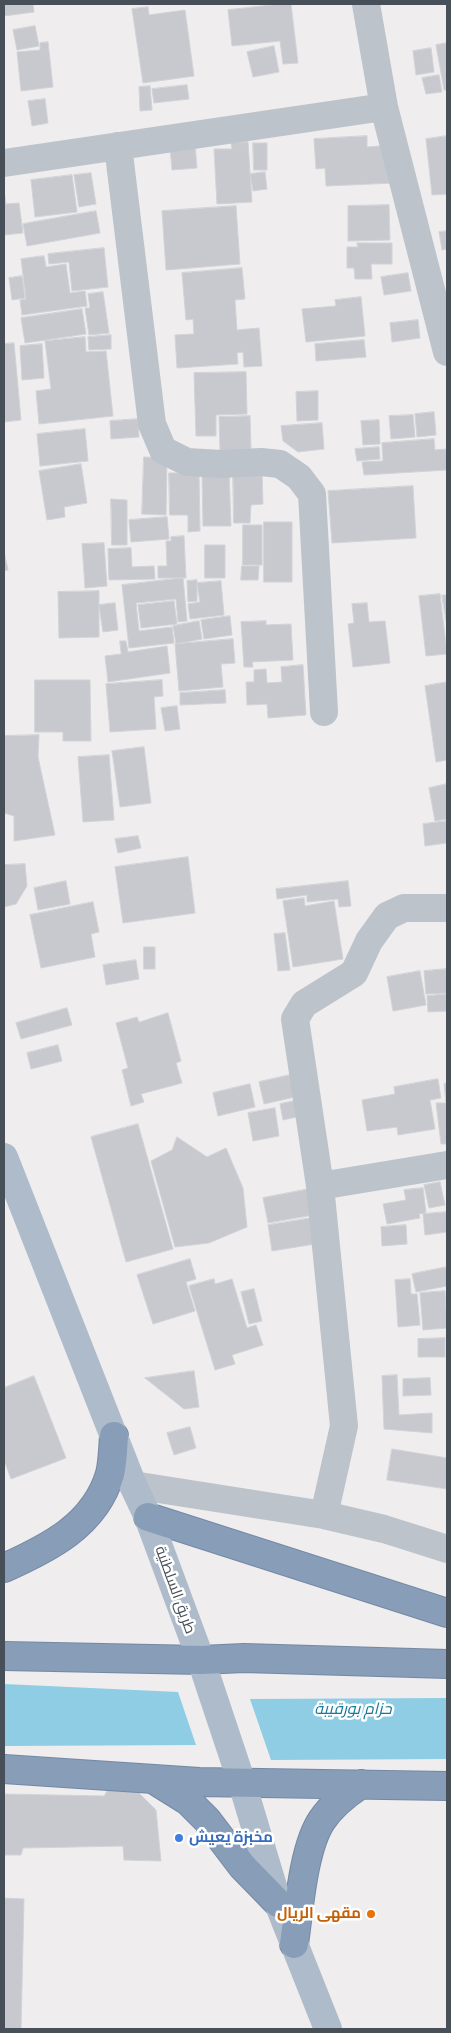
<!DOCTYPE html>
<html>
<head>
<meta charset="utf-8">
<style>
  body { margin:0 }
  #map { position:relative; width:451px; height:2033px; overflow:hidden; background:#efeded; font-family:"PT Sans Narrow",sans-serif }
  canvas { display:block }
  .frame { position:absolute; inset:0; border:5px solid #474f58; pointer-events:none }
</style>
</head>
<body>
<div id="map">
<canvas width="451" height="2033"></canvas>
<div class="frame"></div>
</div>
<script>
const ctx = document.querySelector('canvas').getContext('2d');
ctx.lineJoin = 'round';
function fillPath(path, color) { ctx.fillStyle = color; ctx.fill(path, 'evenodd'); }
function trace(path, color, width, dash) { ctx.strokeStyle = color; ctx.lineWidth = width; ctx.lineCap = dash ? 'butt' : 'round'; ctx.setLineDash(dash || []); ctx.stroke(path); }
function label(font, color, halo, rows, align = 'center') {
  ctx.font = font + ' "PT Sans Narrow",Cairo,sans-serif'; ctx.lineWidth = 5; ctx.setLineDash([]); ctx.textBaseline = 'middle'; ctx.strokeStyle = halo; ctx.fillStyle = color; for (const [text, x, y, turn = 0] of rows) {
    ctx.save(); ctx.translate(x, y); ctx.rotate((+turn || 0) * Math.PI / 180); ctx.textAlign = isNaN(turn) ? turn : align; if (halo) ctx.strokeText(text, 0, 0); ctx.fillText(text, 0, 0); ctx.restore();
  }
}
const water = new Path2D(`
  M4,1684l174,8 18,53 -192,1z
  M447,1698v61l-176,1 -21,-61z`);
const building = new Path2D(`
  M4,4h29l1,8 -30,4z
  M281,4h10l7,59 -15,1 -3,-23 -48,5 -4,-36z
  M148,7l1,8 36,-5 9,66 -51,7 -11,-74z
  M35,26l4,20 -22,4 -4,-20z
  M48,42l5,45 -32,4 -4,-39 23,-2v-7z
  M447,43v47h-3l-8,-45z
  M274,46l5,26 -26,5 -6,-25z
  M431,48l3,24 -18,3 -3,-24z
  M439,75l3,17 -16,2 -4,-16z
  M187,85l2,14 -35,4 -2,-14z
  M150,86l2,24 -12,1 -1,-24z
  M45,99l3,24 -16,3 -4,-25z
  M367,136v11l24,-2 3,38 -68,3 -1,-18 -9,1 -2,-30z
  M447,136v58l-15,1 -6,-56z
  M248,142l4,60 -35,2 -3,-55h18l-1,-6z
  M253,143h14v27h-13z
  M195,144l2,24 -25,2 -2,-24z
  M265,172l2,17 -14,2 -3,-17z
  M91,173l5,31 -17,3 -5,-32z
  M72,175l5,37 -42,5 -4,-37z
  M4,190l2,14 13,-1 4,30 -19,2z
  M389,205l1,35 -42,1v-35z
  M236,206l4,58 -74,6 -4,-59z
  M96,211l4,22 -73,13 -4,-22z
  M447,231v18l-5,1 -3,-18z
  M357,243h35v21h-21l1,15h-17l-1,-11h-7v-21h11z
  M104,248l4,39 -36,4 -3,-29 -20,2 -1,-10z
  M44,256l2,11 20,-3 4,29 15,-2 2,15 -65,9 -2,-15 6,-1 -5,-40z
  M242,268l3,31 -10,1 2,30 22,-2 3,38 -18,1 -1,-15 -6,1 1,11 -61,4 -2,-33 19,-1 -1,-15 -7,1 -4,-47z
  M408,273l3,18 -27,4 -3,-18z
  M22,276l3,22 -13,2 -3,-22z
  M103,292l6,41 -20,2 -4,-27h5l-2,-14z
  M361,297l4,39 -59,6 -4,-33 34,-3 -1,-6z
  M82,309l4,25 -61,9 -4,-25z
  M418,320l2,18 -28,4 -2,-19z
  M111,335v14l-22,1 -1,-13z
  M85,337l1,15 20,-1 7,65 -74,8 -3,-33 15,-2 -6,-48z
  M364,340l2,17 -50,4 -1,-17z
  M14,343l7,77 -17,2v-78z
  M42,344l2,34 -22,2 -2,-34z
  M246,372l1,42 -31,1v21h-20l-2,-63z
  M318,391v29l-21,1 -1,-29z
  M434,412l2,23 -19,2 -2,-23z
  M413,415l2,22 -24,2 -2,-23z
  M250,416l1,33 -31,2 -1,-34z
  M138,419l1,18 -28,2 -1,-18z
  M379,420l1,24 -17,1 -2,-24z
  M322,423l2,26 -26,3 -15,-11 -2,-15z
  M85,429l3,32 -48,5 -3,-32z
  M434,439l1,11 11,-1 1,21 -83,5 -2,-13 21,-1 -1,-18z
  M379,447l1,12 -23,2 -2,-12z
  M144,457l23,1 -1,57 -24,-1z
  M81,464l6,39 -23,4 1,10 -18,3 -8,-49z
  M229,471l2,55h-28l-1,-54z
  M233,471h29l1,33 -12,1 -1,18h-16z
  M169,473h30l1,58 -12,1v-17h-18z
  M413,486l3,52 -84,5 -4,-52z
  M111,499l16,1v45h-15z
  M167,517l2,22 -38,3 -2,-22z
  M264,522h28v60h-28z
  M243,525h19v40h-19z
  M184,536l2,42h-28v-12h9l-1,-25h5v-4z
  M104,543l3,43 -22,2 -3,-44z
  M205,545h20v33h-20z
  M131,548l1,19 22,-1 1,13 -46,1 -1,-31z
  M4,551l4,19 -4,1z
  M242,566h17l-1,14h-17z
  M183,578l4,43 -9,1 -2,-23 -40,4 3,28 33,-4 2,16 -45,5 -7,-63z
  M197,580v21l-9,1 -1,-21z
  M221,581l3,34 -34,4 -2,-15 12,-2 -3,-19z
  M99,591v46l-40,1 -1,-46z
  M440,594l7,60 -21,2 -7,-60z
  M442,595h5v31z
  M174,601l3,23 -36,4 -3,-23z
  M115,603l3,27 -15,2 -4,-27z
  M367,603l2,19 16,-1 5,42 -37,4 -5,-43 6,-1 -2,-19z
  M230,616l2,19 -28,4 -3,-19z
  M199,621l3,18 -26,5 -3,-18z
  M266,621v4l25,-1 2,36 -41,2 1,5h-9l-3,-45z
  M233,639l2,24 -14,1 2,23 -44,4 -4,-47z
  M120,641h6l2,11 39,-6 3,27 -62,9 -3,-26 16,-2z
  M303,665l3,50 -38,3 -1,-14 -20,1 -1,-23h8v-12l12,-1 1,14 15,-1 -1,-15z
  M35,680h55l1,61h-28v-9h-28z
  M162,680l1,16 -9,1 2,32 -46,3 -4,-48z
  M447,682v78l-11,2 -11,-76z
  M225,690l1,13 -46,2v-12z
  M177,706l3,23 -15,2 -4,-23z
  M39,735l-1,22 17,78 -41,6v-25l-10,-3v-77z
  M144,747l7,56 -31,4 -8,-56z
  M109,755l5,65 -31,2 -5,-65z
  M447,784v35l-12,2 -6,-33z
  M447,821v22l-22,3 -2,-22z
  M138,836l3,12 -23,5 -3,-14z
  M188,857l7,56 -72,10 -8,-56z
  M25,864l2,22 -11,18 -12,3v-42z
  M66,881l4,23 -32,6 -4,-22z
  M348,881l3,25 -12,1 -1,-8 -31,3v-7l-30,4 -1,-10z
  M304,898l1,8 29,-5 9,58 -50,8 -10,-66z
  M93,902l6,30 -8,2 4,23 -54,11 -11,-53z
  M285,933l5,37 -12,1 -4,-37z
  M144,947h11v22h-11z
  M136,960l3,19 -33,6 -3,-20z
  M447,969v24l-21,1 -2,-23z
  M420,971l6,34 -33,6 -6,-34z
  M447,994v17l-19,1 -1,-16z
  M67,1008l5,17 -51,14 -5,-16z
  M168,1013l13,48 -5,2 6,20 -41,11 3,8 -13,4 -9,-36 6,-2 -12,-45 21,-6 2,5z
  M58,1045l4,16 -31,8 -4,-16z
  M290,1075l5,22 -31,7 -5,-22z
  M438,1079l3,19 -11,2 5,29 -37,6 -1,-8 -30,4 -5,-31 33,-6 -1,-7z
  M447,1083v61h-6l-5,-41h10l-2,-19z
  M250,1084l5,23 -37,9 -5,-23z
  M299,1100l2,16 -18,4 -3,-16z
  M275,1108l4,28 -26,5 -5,-28z
  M138,1124l35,125 -47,13 -35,-125z
  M177,1137l30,20 19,-9 17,40 4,39 -38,16 -34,4 -24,-86 21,-11z
  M440,1182l5,23 -16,3 -5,-23z
  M314,1188l5,26 -51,9 -5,-25z
  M423,1188l3,25 -7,1 1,4 -33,6 -4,-20 23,-4 -2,-10z
  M447,1212v20l-22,3 -2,-21z
  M318,1217l3,26 -49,8 -4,-26z
  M406,1225l1,19 -25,2 -1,-19z
  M190,1259l6,20 -10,3 9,29 -42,13 -16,-49z
  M447,1267v19l-31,6 -4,-18z
  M214,1279l1,5 17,-5 15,49 9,-3 7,20 -31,10 3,9 -20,6 -26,-84z
  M410,1279l1,15h6l3,31 -22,2 -3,-47z
  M254,1289l8,32 -13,3 -8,-32z
  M445,1291l2,37 -24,2 -3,-37z
  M445,1338v19h-27v-18z
  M194,1371l5,36 -15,2 -39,-31z
  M397,1375l2,40 33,-2v20l-48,-4 -2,-53z
  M34,1376l32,82 -55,21 -7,-19v-72z
  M430,1378l1,17 -28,1v-17z
  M190,1427l6,21 -22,7 -7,-22z
  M392,1449l55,9v31l-60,-9z
  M109,1788l28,3 19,19 5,51 -37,-1 -1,-14 -100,2 -2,7h-17v-61l100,2z
  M4,1898l20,1 -3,130h-17z`);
const minor = new Path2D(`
  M384,107l63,245
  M118,146l34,278 11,26 24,12 34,2 40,-2 19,2 19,13 13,17 12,218
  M4,163l380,-56 -18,-103
  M320,1186l127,-21
  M133,1485l191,30 60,14 63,20
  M324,1515l20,-89 -24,-240 -25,-167 9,-15 50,-31 15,-32 18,-25 17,-8h43`);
const major = new Path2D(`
  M4,1157l129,328 15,32 53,143 41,123 36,120 50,126`);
const highway = new Path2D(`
  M148,1517l299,96
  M4,1568c45,-20 91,-43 106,-94 3,-12 3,-26 4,-38
  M4,1656l197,4 43,-2 203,6
  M4,1769l195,13 248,4
  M156,1781l32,20 19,19 35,46 36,37
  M294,1944c5,-34 9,-96 28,-124 10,-15 24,-26 39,-36`);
const markers = [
  [179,1838,5,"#3f7fe0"],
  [371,1914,5,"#e8710a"]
];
const streetNames = [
  ["طريق السلطنية",175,1590,70]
];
const shopNames = [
  ["مخبزة يعيش",189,1838]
];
const foodNames = [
  ["مقهى الريال",361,1914]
];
const waterNames = [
  ["حزام بورقيبة",353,1709]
];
fillPath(water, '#8ecde4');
fillPath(building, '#c7c9cf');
trace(building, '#d1d3d8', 1);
trace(highway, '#7488a4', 30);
trace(minor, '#bcc3cb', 28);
trace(major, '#aebbca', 28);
trace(highway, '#889db8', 28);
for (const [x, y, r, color] of markers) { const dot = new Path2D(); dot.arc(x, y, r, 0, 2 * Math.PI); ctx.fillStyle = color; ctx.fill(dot); trace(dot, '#fff', 2); }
label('15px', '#474f58', '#fff', streetNames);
label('bold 15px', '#366cbe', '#fff', shopNames, 'left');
label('bold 15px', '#c56008', '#fff', foodNames, 'right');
label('italic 16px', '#18789a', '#fff', waterNames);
</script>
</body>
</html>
